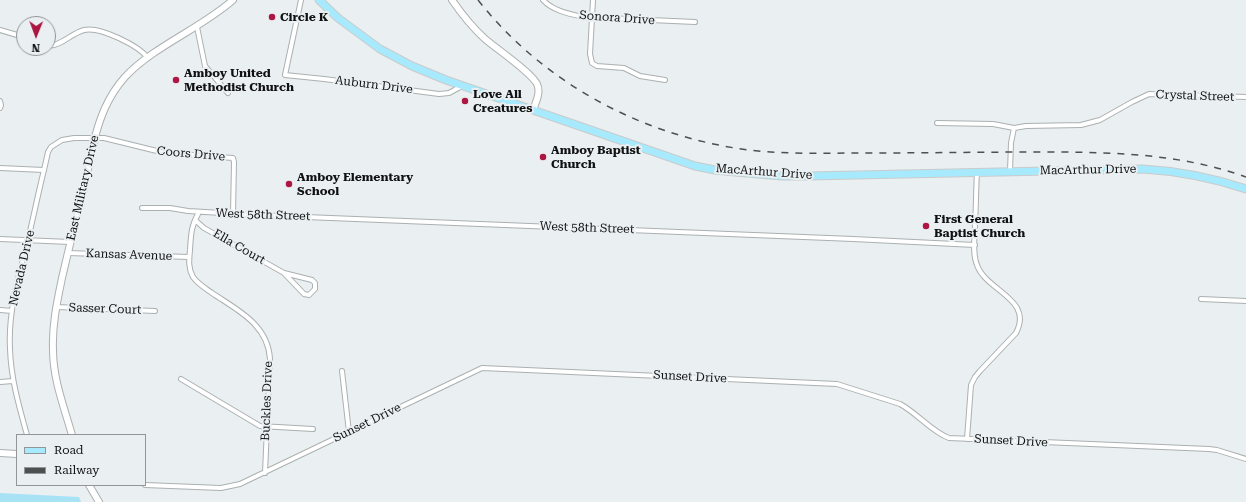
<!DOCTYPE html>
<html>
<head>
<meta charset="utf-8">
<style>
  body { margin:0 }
  #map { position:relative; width:1246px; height:502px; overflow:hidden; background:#eaeff1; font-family:"Roboto Serif",serif }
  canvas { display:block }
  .legend { position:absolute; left:16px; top:434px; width:130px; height:52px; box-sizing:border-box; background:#eaeff1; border:1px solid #929698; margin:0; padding:5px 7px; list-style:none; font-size:12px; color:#0f1112 }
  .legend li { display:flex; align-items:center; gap:8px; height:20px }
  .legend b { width:20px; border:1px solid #929698 }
  .north { position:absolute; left:16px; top:16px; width:40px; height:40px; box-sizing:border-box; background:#eaeff1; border:1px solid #929698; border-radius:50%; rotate:181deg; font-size:11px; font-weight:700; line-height:16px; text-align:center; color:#0f1112 }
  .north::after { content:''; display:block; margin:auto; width:14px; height:18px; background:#ab1642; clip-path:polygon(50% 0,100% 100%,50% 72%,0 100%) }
</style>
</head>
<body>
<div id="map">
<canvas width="1246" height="502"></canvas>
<ul class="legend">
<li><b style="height:5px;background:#a7eafd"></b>Road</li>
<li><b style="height:5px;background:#4d5051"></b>Railway</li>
</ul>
<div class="north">N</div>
</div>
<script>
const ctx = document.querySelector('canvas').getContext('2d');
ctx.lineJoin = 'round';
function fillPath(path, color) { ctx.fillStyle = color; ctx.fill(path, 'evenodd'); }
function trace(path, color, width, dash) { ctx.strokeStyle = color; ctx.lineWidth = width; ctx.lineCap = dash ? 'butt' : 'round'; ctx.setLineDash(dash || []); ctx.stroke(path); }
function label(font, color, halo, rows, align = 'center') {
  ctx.font = font + ' "Roboto Serif",serif'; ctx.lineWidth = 4; ctx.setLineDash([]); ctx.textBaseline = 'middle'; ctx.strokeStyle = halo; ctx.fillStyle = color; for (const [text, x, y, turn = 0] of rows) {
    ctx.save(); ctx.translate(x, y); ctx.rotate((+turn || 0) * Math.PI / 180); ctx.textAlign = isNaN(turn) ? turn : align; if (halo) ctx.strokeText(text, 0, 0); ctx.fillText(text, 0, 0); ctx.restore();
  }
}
const green = new Path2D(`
  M0,493l79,4 2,5h-81z`);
const street = new Path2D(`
  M301,0l-16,75 39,4 115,15 10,-1 13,-7
  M543,0c10,11 27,14 41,17l111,5
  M593,0l-3,54 2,9 5,3 27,2 16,8 25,4
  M197,27l8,39 23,27
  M0,30l24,7
  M48,46c13,0 24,-13 36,-16 16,-4 55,16 64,28
  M0,101l1,4 -1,3
  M937,123l56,1 21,4 12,-2 55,-1 19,-5 32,-18 17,-8 97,3
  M0,168l44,2
  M1010,171l1,-28 3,-15
  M142,208h28l18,3 68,4 597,24 122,6
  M199,212c-8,14 -8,22 -9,38 -1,10 -2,18 3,27 5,7 12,11 19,16 25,17 56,31 58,66l-5,114
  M195,220l9,8 80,45
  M0,239l70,3
  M68,253l121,4
  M284,273l28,7 3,3v6l-6,6 -5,-1z
  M1201,299l45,2
  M56,307l99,4
  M0,310l12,1
  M342,371l7,61
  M181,379l79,47 53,3
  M0,382l13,-1
  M27,435c-8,-29 -16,-56 -17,-86 -2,-36 8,-71 17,-105 6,-25 11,-50 17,-74l4,-18 3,-5 11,-7 12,-2h30l61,15 68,5 1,4 -1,52
  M967,439l4,-54 4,-8 5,-6 36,-38c18,-34 -30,-42 -39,-68 -5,-12 -2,-28 -2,-40 1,-18 1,-35 2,-53
  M145,485l76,3 19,-4 242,-116 355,16 63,20c17,9 32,28 49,34l260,11 8,1 29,9`);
const secondary = new Path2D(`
  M452,0c9,13 20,27 32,38 11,10 47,34 53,46 4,8 -1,18 -4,26
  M72,435c-8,-28 -19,-56 -19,-85 -1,-25 4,-48 9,-72 6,-26 12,-51 19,-77 8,-31 11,-64 24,-93 5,-11 12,-22 20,-31 29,-31 75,-48 108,-77
  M0,453l17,1
  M89,485l10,17`);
const primary = new Path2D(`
  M319,0l19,18 42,31 32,17 34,14 249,86 20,4 20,2 47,4h27l334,-7c35,2 70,9 103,20`);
const rail = new Path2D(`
  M478,0c63,80 157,132 257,148 42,7 85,5 127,5 59,0 118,-1 177,-1 71,0 140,1 207,25`);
const markers = [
  [272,17,4,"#ab1642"],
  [176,80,4,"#ab1642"],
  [465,101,4,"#ab1642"],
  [543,157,4,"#ab1642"],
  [289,184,4,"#ab1642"],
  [926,226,4,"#ab1642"]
];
const poiNames = [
  ["Circle K",280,17],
  ["Amboy United",184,73],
  ["Methodist Church",184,87],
  ["Love All",473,94],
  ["Creatures",473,108],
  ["Amboy Baptist",551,150],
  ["Church",551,164],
  ["Amboy Elementary",297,177],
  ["School",297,191],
  ["First General",934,219],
  ["Baptist Church",934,233]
];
const streetNames = [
  ["Sonora Drive",617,18,4],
  ["Auburn Drive",374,85,7],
  ["Crystal Street",1195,96,2],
  ["Coors Drive",191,154,5],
  ["MacArthur Drive",1088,170,-1],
  ["MacArthur Drive",764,172,4],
  ["East Military Drive",83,188,-77],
  ["West 58th Street",263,215,2],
  ["West 58th Street",587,228,2],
  ["Ella Court",239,247,30],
  ["Kansas Avenue",129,255,2],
  ["Nevada Drive",22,268,-77],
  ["Sasser Court",105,309,2],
  ["Sunset Drive",690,377,3],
  ["Buckles Drive",267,401,-88],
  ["Sunset Drive",367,423,-26],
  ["Sunset Drive",1011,441,3]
];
fillPath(green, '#a7e3f5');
trace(street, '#abb0b1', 6);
trace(secondary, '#abb0b1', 8);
trace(primary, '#cacbcb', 9);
trace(street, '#fff', 4);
trace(secondary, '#fff', 6);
trace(primary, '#a7eafd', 7);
trace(rail, '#4d5051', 1.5, [7, 7]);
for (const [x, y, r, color] of markers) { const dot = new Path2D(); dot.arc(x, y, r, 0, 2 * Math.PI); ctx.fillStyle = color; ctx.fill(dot); trace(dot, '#eaeff1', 1.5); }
label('bold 12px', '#0f1112', '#eaeff1', poiNames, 'left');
label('12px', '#0f1112', '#eaeff1', streetNames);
</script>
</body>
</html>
